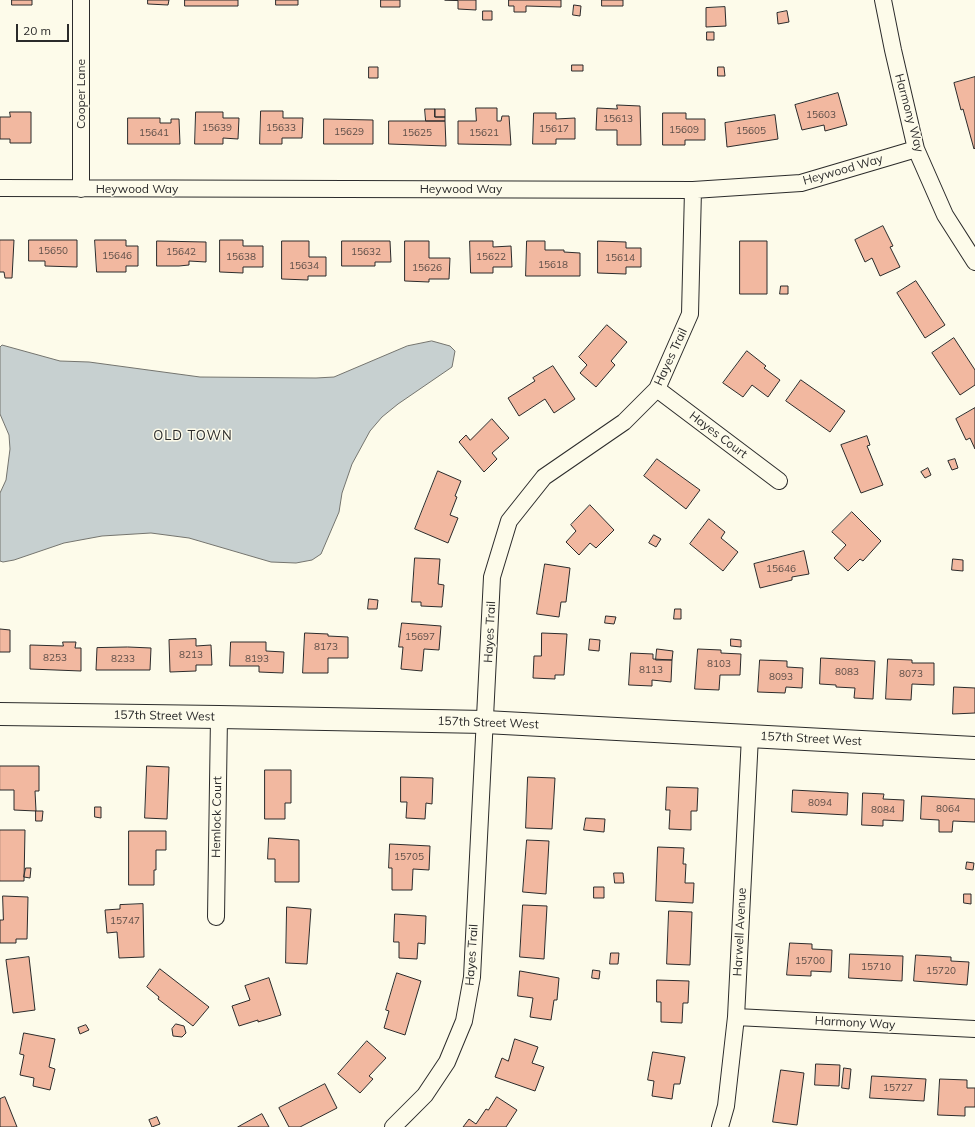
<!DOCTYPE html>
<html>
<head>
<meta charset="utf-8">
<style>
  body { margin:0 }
  #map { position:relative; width:975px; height:1127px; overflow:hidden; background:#fdfbea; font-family:Mulish,sans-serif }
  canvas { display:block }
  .scale { position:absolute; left:16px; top:24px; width:53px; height:18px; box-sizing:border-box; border:2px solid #2b2b2b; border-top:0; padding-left:5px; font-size:12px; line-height:14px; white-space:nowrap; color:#2b2b2b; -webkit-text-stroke:3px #fdfbea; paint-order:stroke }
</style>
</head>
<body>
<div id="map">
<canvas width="975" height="1127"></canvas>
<div class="scale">20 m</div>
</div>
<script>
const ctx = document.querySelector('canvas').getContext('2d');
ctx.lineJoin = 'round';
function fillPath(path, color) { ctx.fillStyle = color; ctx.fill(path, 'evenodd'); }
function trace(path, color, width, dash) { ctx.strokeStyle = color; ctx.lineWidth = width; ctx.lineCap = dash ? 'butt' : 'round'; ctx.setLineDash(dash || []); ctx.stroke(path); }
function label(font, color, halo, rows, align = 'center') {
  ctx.font = font + ' Mulish,sans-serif'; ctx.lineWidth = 3; ctx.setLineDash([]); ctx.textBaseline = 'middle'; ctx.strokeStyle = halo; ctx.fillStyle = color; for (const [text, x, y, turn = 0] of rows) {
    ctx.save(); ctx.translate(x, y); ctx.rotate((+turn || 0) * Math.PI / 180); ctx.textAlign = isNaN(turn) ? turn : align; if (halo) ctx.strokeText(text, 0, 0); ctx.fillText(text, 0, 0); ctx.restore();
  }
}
const water = new Path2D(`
  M432,341l18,5 5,5 -3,16 -54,37 -16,13 -12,14 -18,33 -10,29 -3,19 -18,42 -9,6 -16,3 -25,-1 -82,-24 -38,-5 -49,3 -38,7 -50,17 -11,2 -3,-1v-68l6,-13 4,-31 -1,-14 -9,-21v-67l2,-2 58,16 29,1 111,15 116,1 18,-1 73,-31z`);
const building = new Path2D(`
  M12,0h20v5h-20z
  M148,0h21l-1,5 -20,-1z
  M185,0h53v6h-53z
  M276,0h22v5h-22z
  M381,0h19v7h-19z
  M445,0h31v10l-18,-1v-8z
  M509,0h52v7l-35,-1v6h-12v-6h-5z
  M602,0h21v6h-21z
  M574,5l7,1 -1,10 -7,-1z
  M725,7l1,19 -20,1v-19z
  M483,11h9v9h-9z
  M787,11l2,11 -11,2 -1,-11z
  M707,32h7v8h-7z
  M572,65h11v6h-11z
  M369,67h9v11h-9z
  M718,67h6l1,9h-7z
  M975,77v71l-1,1 -11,-40 -2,1 -7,-27z
  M838,93l9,32 -22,6 -1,-6 -22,5 -7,-25z
  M617,105l23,1 1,39h-24v-15h-21l1,-22 20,1z
  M476,108h21v13h4l1,-5h7l2,29 -53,-1v-23h18z
  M425,109h10v8h10v4h-19z
  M435,109h10v8h-10z
  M261,111h22v7h20l-1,20h-20v6h-22z
  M10,112h21v31h-21v-4h-10v-22h10z
  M196,112h27v6h16l-1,21 -15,-1v6h-28z
  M534,113h22v6l19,-1v21h-19v5h-23z
  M663,113h23v6h19v21h-20v5h-22z
  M775,115l3,24 -51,8 -2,-24z
  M128,118h32v5h11v-4h8l1,25h-52z
  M324,119l49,1v24h-49z
  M389,121h56l1,25 -57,-2z
  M883,226l10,20 -3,1 10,20 -20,9 -8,-18 -7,4 -10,-22z
  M0,240h14l-2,38h-7l-1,-6h-4z
  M29,240h48v27l-32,-1v-5h-16z
  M95,240h31v6h12v20h-12v6h-29z
  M220,240h23v6h20v21h-20v6l-23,-1z
  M157,241l49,1v20l-17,-1v4l-10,1h-22z
  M282,241h27v16h17v19h-18v4l-26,-1z
  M342,241h48l1,21h-16v4h-33z
  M405,241h24v17h21l-1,21h-20v3l-24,-1z
  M470,241h23v6l18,-1 1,21h-19v6h-22z
  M527,241h18v9h19v2l16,1v23h-54z
  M598,241l28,1v6h15v19h-15v7l-28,-1z
  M740,241h27v53h-27z
  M916,281l29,44 -20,13 -28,-45z
  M781,286h7v8h-8z
  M607,325l20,17 -16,19 4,4 -19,22 -16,-14 7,-8 -8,-8z
  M954,338l21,32v15l-15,10 -28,-42z
  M747,351l19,15 -2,2 16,12 -12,17 -16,-12 -9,12 -20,-14z
  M553,366l22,33 -21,14 -9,-14 -26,17 -11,-18 27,-17 -2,-3z
  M801,380l44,31 -15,21 -44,-31z
  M975,408v41l-5,-11 -4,2 -10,-21z
  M492,419l17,19 -17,15 5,6 -13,13 -25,-30 7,-7 4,5z
  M867,436l3,9 -3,1 16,39 -22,8 -20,-48z
  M657,459l43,31 -14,19 -42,-33z
  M955,459l3,9 -6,2 -4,-9z
  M928,468l3,7 -6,3 -4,-6z
  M438,471l23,10 -6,15 2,1 -7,18 8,3 -10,25 -33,-14z
  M590,505l24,25 -18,18 -6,-5 -11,12 -13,-13 10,-11 -5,-6z
  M852,512l29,29 -18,20 -3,-2 -12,12 -14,-13 12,-13 -14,-13z
  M709,519l16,13 -4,6 17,14 -15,19 -33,-27z
  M654,535l7,4 -5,8 -7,-4z
  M804,551l5,23 -17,3v3l-32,8 -6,-24z
  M415,558l25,1 -2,25 6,1 -2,22 -21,-1v-4h-9z
  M953,559l10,1v11l-11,-1z
  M545,564l25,4 -4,34h-5l-2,15 -22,-3z
  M369,599l9,1 -1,9h-9z
  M675,609h6v10h-7z
  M606,616l10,1 -2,7 -9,-1z
  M402,623l39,3 -2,24 -15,-1 -2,22 -21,-2 2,-22h-4z
  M0,629l10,1v22h-10z
  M305,633l23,1v2l20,1v21h-20v15h-25z
  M542,633l25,1 -3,41h-9v4l-22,-1 1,-22h7z
  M196,639v7l15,-1 1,20h-16v6l-26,1 -1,-32z
  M590,639l10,1 -1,11 -10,-1z
  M731,639l10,1v7l-10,-1z
  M63,642h13l-1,6h6v23l-51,-2v-24l33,1z
  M231,642h35v9l18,1 -1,21 -24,-1v-6h-29z
  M128,647l23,1 -1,22h-54l1,-22z
  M657,649l16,2 -1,9h-16z
  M698,649l23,1v3l20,1 -1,21h-20l-1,15 -24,-1z
  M631,653l22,1v5l19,1 -1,22 -19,-2v6l-23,-1z
  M821,658l54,3 -2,38 -19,-1 1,-10 -19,-1v-2l-16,-1z
  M888,659l24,1v3h22v22l-22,-1 -1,16 -25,-1z
  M760,660l27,1v6l16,1 -1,20 -16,-1 -1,6 -27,-1z
  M954,687l21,1v25l-22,1z
  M0,766h39v25h-4l1,20 -22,-1v-20h-14z
  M147,766l22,1 -2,52 -22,-1z
  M265,770h26v33h-6v16h-20z
  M401,777l32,1 -1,26 -6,-1 -1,16 -19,-1 1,-16h-6z
  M528,777l27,1 -3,51 -26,-1z
  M667,787l31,1 -1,23h-6v19l-22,-1 1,-19h-4z
  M793,790l55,3 -1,22 -55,-3z
  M863,793l21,1 -1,5 21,1 -1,21 -20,-1v6l-21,-1z
  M922,796l53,3v23l-22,-1 -1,11h-13v-12l-18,-1z
  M95,807h6v11l-6,-1z
  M36,811h7l-1,10h-6z
  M586,818l19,1 -1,13 -20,-2z
  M0,830h25l-1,51h-24z
  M129,831h37v19h-10v20h-2v15h-25z
  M269,838l30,2v42h-24v-23h-7z
  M527,840l22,1 -3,53 -23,-2z
  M390,844l40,2 -1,24 -16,-1 -1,21h-20v-22h-3z
  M658,847l26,1 -1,16h3l-1,19h9l-1,20 -37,-2z
  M967,862l7,1 -1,7 -7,-1z
  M26,868h5l-1,10 -6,-1z
  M614,873h9l1,10h-9z
  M594,887h10v11h-10z
  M964,894h7v10l-7,-1z
  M3,896l25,1 -1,42h-11v4h-16v-23h3z
  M143,904l1,53 -25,1 -2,-26 -10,1 -2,-23 15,-1v-4z
  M523,905l24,1 -3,53 -24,-2z
  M287,907l24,2 -4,55 -21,-1z
  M669,911l23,1 -2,53 -23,-1z
  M395,914l31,2 -1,28 -7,-1 -1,16 -18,-1v-16h-5z
  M790,943l22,1v5l20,1 -1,22 -20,-1v5l-24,-1z
  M611,953h8l-1,11h-8z
  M850,954l53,2 -1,25 -53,-3z
  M916,955l35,2v4l18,1 -2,23 -53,-4z
  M29,957l6,53 -22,3 -7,-53z
  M160,969l49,38 -16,19 -35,-27 1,-2 -12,-10z
  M593,970l7,1 -1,8 -7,-1z
  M520,971l39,7 -2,22h-3l-3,20 -21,-3 3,-19 -15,-2z
  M397,973l24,8 -16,54 -21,-7 5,-17 -3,-1z
  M269,978l12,37 -23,7v-2l-19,6 -7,-20 18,-6 -5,-14z
  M657,980l32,1 -1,22h-5l-1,20 -21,-1v-20h-4z
  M176,1024l8,2 2,7 -4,4 -9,-1 -1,-7z
  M86,1025l3,5 -9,4 -2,-6z
  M24,1033l31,6 -6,28 6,2 -5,21 -17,-4 1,-8 -14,-3 4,-20 -4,-1z
  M515,1039l23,8 -6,16 12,4 -9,24 -40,-14 7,-19 6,3z
  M367,1041l19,17 -17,18 4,3 -13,14 -22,-19z
  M653,1052l32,5 -5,27h-6l-2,15 -20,-3 2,-15 -6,-1z
  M816,1064l24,1 -1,21 -24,-1z
  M844,1068l7,1 -2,20 -7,-1z
  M781,1070l23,3 -7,52 -24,-3z
  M872,1076l54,3 -2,22 -54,-3z
  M940,1079l27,1v8h8v19h-10v9l-27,-1z
  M325,1084l12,24 -37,19h-11l-10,-19z
  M5,1097l12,30h-17v-28z
  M497,1097l20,13 -11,17h-43l6,-8 7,5 10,-15 2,1z
  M262,1114l7,13h-31z
  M157,1117l3,7 -8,3 -3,-7z`);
const street = new Path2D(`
  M883,0l10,50 23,99 29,66 30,47
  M0,188l693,2 108,-7 115,-34
  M81,189v-189
  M657,389l122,92
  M216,917l3,-200
  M736,1017l239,12
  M393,1127l32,-32 22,-33 17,-41 8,-44 20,-400 17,-56 35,-44 80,-55 33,-33 33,-75 3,-124
  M720,1127l6,-21 10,-89 14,-281`);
const secondary = new Path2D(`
  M0,714l219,3 266,5 490,26`);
const numberNames = [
  ["15603",821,115],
  ["15613",618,119],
  ["15639",217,128],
  ["15633",281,128],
  ["15617",554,129],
  ["15609",684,130],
  ["15605",751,131],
  ["15629",349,132],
  ["15641",154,133],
  ["15625",417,133],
  ["15621",484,133],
  ["15650",53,251],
  ["15642",181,252],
  ["15632",366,252],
  ["15646",117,256],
  ["15638",241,257],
  ["15622",491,257],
  ["15614",620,258],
  ["15618",553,265],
  ["15634",304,266],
  ["15626",427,268],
  ["15646",781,569],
  ["15697",420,637],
  ["8173",326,647],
  ["8213",191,655],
  ["8253",55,658],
  ["8233",123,659],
  ["8193",257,659],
  ["8103",719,664],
  ["8113",651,670],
  ["8083",847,672],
  ["8073",911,674],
  ["8093",781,677],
  ["8094",820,803],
  ["8064",948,809],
  ["8084",883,810],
  ["15705",409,857],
  ["15747",125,921],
  ["15700",810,961],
  ["15710",876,967],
  ["15720",941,971],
  ["15727",898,1088]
];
const streetNames = [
  ["Cooper Lane",81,94,-90],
  ["Harmony Way",909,113,75],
  ["Heywood Way",843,170,-16],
  ["Heywood Way",137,189],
  ["Heywood Way",461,189],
  ["Hayes Trail",671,357,-65],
  ["Hayes Court",718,435,37],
  ["Hayes Trail",490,632,-87],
  ["157th Street West",164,716,1],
  ["157th Street West",488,723,2],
  ["157th Street West",811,739,3],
  ["Hemlock Court",217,817,-89],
  ["Harwell Avenue",740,932,-87],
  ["Hayes Trail",472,955,-86],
  ["Harmony Way",855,1023,3]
];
const neighbourhoodNames = [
  ["OLD TOWN",193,436]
];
fillPath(water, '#c7d0d0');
trace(water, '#74746e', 1);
fillPath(building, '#f2b8a0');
trace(building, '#2b2b2b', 1);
trace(street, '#2b2b2b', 18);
trace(secondary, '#2b2b2b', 24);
trace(street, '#fdfbea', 16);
trace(secondary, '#fdfbea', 22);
label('10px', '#5d4e48', null, numberNames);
label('12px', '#2b2b2b', '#fdfbea', streetNames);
ctx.letterSpacing = '1px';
label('13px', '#2b2b2b', '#fdfbea', neighbourhoodNames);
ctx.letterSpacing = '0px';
</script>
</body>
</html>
